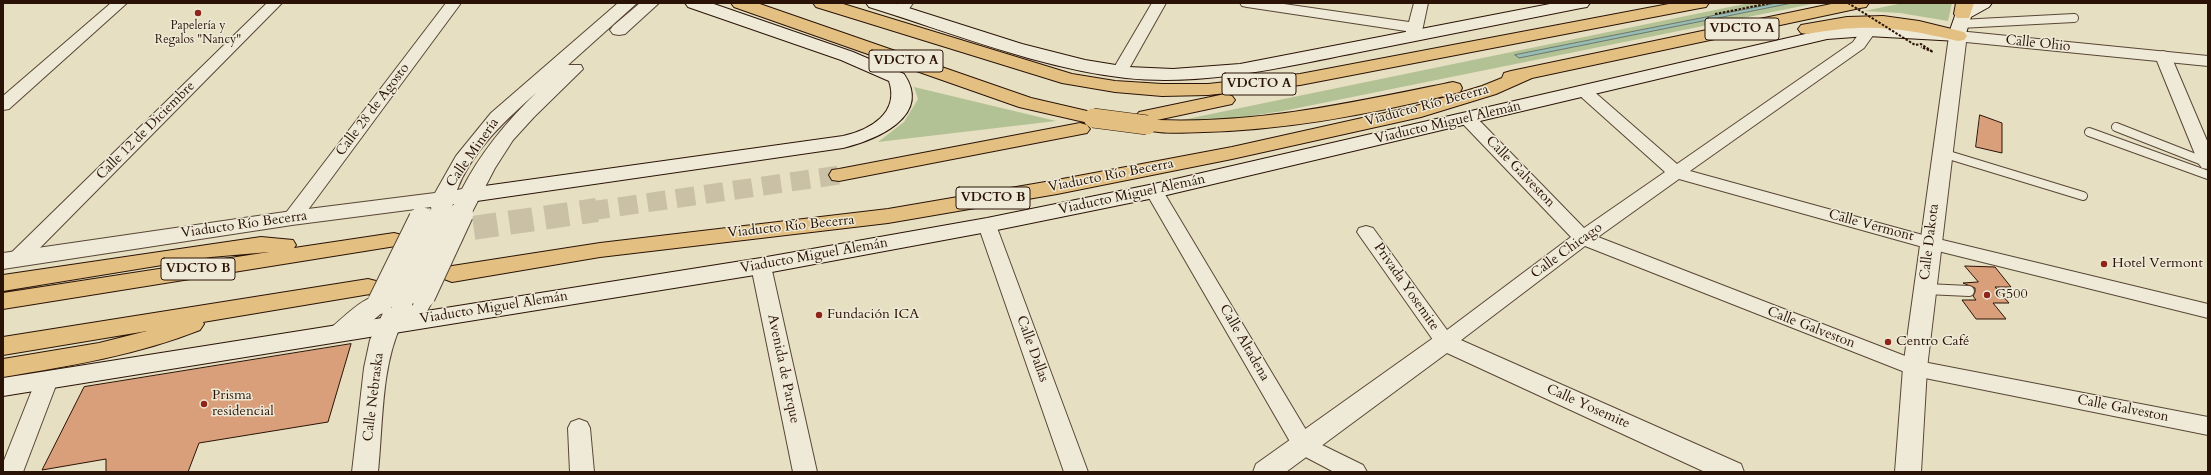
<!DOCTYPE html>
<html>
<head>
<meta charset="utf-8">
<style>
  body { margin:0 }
  #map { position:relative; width:2211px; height:475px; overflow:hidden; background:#e6dfc2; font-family:Cardo,serif }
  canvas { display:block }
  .frame { position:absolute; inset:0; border:4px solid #2a1306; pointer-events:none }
</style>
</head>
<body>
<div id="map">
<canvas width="2211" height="475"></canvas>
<div class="frame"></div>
</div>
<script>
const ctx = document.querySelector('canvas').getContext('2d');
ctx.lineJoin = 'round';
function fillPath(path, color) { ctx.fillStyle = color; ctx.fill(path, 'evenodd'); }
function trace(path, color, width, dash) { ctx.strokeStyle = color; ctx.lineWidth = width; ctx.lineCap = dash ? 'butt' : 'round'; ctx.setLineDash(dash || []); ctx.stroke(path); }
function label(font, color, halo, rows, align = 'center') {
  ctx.font = font + ' Cardo,serif'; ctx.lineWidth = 3; ctx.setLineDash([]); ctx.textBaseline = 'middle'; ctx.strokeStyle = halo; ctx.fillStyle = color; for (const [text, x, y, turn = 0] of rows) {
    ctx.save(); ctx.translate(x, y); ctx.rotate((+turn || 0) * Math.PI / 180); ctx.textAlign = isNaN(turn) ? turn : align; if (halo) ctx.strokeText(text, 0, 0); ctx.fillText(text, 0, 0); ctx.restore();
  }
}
const green = new Path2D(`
  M1749,3h68l-534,108 -46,7 -55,2z
  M1903,3h49l-4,18 -48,-8 -36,-2z
  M914,87l142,34 -178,21 26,-20 14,-23z`);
const water = new Path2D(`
  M1777,3h15l-273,55 -4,-3z`);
const building = new Path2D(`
  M1980,115l22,8v30l-26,-6z
  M1965,266l30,1 16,20h-16l14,16h-16l13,16h-30l-14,-19h14l-3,-4 2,-4v-4l-12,-5 15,-1z
  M351,344l-23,78 -129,21 -11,29h-82v-13l-64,11 42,-83z`);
const motorwayTunnelFar1 = new Path2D(`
  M590,211l249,-36`);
const motorwayTunnel = new Path2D(`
  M438,233l159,-23`);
const path = new Path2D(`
  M1715,14l56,-11`);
const serviceFar1 = new Path2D(`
  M1960,24l114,-6
  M2116,127l92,36
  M2089,132l119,43
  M1942,153l141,43`);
const service = new Path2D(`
  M1926,289l43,2`);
const minor = new Path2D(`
  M111,3h16l-118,106 -6,1v-14z
  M267,3h15l-257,260 -7,1 -7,-1 -3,-5 3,-5z
  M446,3h15l-162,219 -7,2 -7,-2 -2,-4 2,-4z
  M898,3h15c-5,8 -10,13 -19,10l-2,-3z
  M1152,3h14l-40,71h-12l-2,-3z
  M1240,3h37l132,19 5,-19h14l-7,33 -3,3h-10l-3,-3 1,-5 -159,-24 -5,-1z
  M1868,26l5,2 3,3 -12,17 -174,123 240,66 278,67v14l-278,-69 -251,-70 -81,58 320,124 290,56v18l-293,-59 -330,-130 -133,101 -7,3 -7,-3 -81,-115 2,-4 7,-2 7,2 74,102 124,-93 -109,-114 -2,-4 2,-4h12l110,113 81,-56 -86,-77 -2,-3 2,-3h12l86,75 176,-122 10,-14z
  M2163,51l6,2 2,3 37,87v26l-6,-1 -3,-4 -44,-108 2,-3z
  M1154,185l6,2 3,4 149,249 51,25 4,7h-33l-38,-20 -151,-261 3,-4z
  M987,219l7,2 2,4 92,247h-24l-86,-247 2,-4z
  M761,259l7,2 3,5 46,206h-24l-42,-206 3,-5z
  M47,372l8,2 3,6 -35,92h-20v-9l33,-83 3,-6z
  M579,419l8,3 3,6 4,44h-24l-2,-44 3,-6z`);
const tertiary = new Path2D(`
  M618,3h19l-69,62h13l2,4 -49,48 -21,23 -18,28 -24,46 -8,2 -8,-2 -3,-5 3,-5h-2l-4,10 -8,2 -8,-2 -2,-7 -139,18 -289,44v-16l289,-42 143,-18 21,-37 35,-43zM537,92c-30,29 -56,60 -75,97l-5,1c15,-40 49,-70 80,-98z
  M640,3h19l-34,31 -6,1 -6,-1 -3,-4 3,-4z
  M1958,31l250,25v10l-242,-24 -39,326 -6,104h-26l8,-104 46,-332 3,-4z
  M423,288l8,2 4,6 -16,31 -8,2 -10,-4c-20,42 -18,100 -23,147h-26l12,-104 6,-28 14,-29c-15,12 -32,33 -51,27l-4,-6 4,-6c15,-12 35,-35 55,-30l2,3 3,-5 8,-2 8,2 2,3 4,-7z
  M1445,333l296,131 3,8h-39l-258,-119 -161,119h-33l3,-8 180,-128z`);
const secondary = new Path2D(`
  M685,3h26l142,49 51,22c29,43 -29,66 -61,74l-373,54 -7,-2 -4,-5 4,-5 7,-2 373,-52c27,-6 57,-23 46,-55l-48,-21 -153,-53z
  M866,3h27l129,41 63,16 43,7 45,2 67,-5 315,-61h35l-3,4 -6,1c-75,15 -151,30 -226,45 -76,15 -151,33 -229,25 -88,-10 -173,-45 -257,-71z
  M1970,3h22l-3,4 -18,10 -7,23 -6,1 -90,-5 -41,3 -673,159 -167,34 -226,42 -758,122v-18l758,-120 226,-40 167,-34 673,-155 41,-3 82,4 7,-20z`);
const motorway = new Path2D(`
  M731,3h26l274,95 69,16 3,4 -3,4 -7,2 -74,-17 -285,-100z
  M813,3h27l232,71 43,7 47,3h46l92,-10 374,-71h35l-3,4 -6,1 -400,77 -92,10 -46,1 -47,-4 -53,-9 -246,-76z
  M1836,3h33l-3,4 -6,1 -328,70 -36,16 -75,23 -189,42 -175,35 -169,29 -288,34 -148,25 -8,-3 -3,-5 3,-5 8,-3 148,-23 288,-34 169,-29 175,-33 184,-41 66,-20 20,-8 2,-5 7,-2z
  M1956,3h18l-5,15h-12l-3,-4z
  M1883,16l36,5 45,11 3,4 -3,4 -6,1c-59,-14 -91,-18 -151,-7l-6,-1 -3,-4 3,-4 46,-8z
  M1453,82l7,2 2,4 -2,4c-83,21 -171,38 -256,40 -21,1 -44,2 -64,-3l-3,-4 4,-4 -5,-5 3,-4 86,-18 7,2 3,4 -3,4 -75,16c101,4 198,-18 296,-38z
  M1080,123l7,2 3,4 -3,4 -248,48 -7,-1 -3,-5 3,-5 7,-1z
  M394,233l8,2 3,5 -3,5 -399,64v-16l266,-41 -58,5 -208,34v-16l258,-38 32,3 3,5 -2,3z
  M368,279l8,2 4,6 -4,6 -173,29 1,2 -4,6c-63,25 -130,36 -197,47v-18l96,-16 48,-12 -144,24v-18z`);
const pathBridge = new Path2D(`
  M1848,3l67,42 6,-1 12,8 -12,-5`);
const tertiaryBridge = new Path2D(`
  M423,296l38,-82
  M401,300l40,-84
  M380,302l41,-83`);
const motorwayBridge = new Path2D(`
  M1093,118l54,7`);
const markers = [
  [198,13,4,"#8f2418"],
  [2104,264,4,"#8f2418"],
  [1987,295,4,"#8f2418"],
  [819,315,4,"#8f2418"],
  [1888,342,4,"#8f2418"],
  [204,404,4,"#8f2418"]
];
const farPoinames = [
  ["Papelería y",198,26],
  ["Regalos \"Nancy\"",198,40]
];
const shields = [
  [1742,29,74],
  [906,61,74],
  [1259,84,74],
  [993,198,74],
  [198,269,74]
];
const shieldNames = [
  ["VDCTO A",1742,29],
  ["VDCTO A",906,61],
  ["VDCTO A",1259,84],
  ["VDCTO B",993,198],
  ["VDCTO B",198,269]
];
const streetNames = [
  ["Calle Ohio",2038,44,6],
  ["Viaducto Río Becerra",1427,106,-15],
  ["Calle 28 de Agosto",373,110,-53],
  ["Viaducto Miguel Alemán",1448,123,-13],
  ["Calle 12 de Diciembre",146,131,-45],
  ["Calle Minería",473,153,-55],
  ["Calle Galveston",1520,172,46],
  ["Viaducto Río Becerra",1111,176,-11],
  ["Viaducto Miguel Alemán",1132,195,-12],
  ["Viaducto Río Becerra",244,225,-8],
  ["Calle Vermont",1871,226,15],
  ["Viaducto Río Becerra",791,227,-6],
  ["Calle Dakota",1930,242,-83],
  ["Calle Chicago",1567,251,-36],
  ["Viaducto Miguel Alemán",814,256,-10],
  ["Privada Yosemite",1406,287,55],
  ["Viaducto Miguel Alemán",494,308,-9],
  ["Calle Galveston",1811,328,21],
  ["Calle Altadena",1244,343,60],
  ["Calle Dallas",1032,349,70],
  ["Avenida de Parque",783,369,78],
  ["Calle Nebraska",374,397,-83],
  ["Calle Yosemite",1588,407,24],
  ["Calle Galveston",2123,409,11]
];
const poiNames = [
  ["Hotel Vermont",2112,264],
  ["G500",1995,295],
  ["Fundación ICA",827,315],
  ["Centro Café",1896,342],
  ["Prisma",212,396],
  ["residencial",212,412]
];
fillPath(green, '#b3c295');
fillPath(water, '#96bcb4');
trace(water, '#6b786e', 1);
fillPath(building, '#d99f7a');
trace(building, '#2a1306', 1);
trace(motorwayTunnelFar1, '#cac0a6', 19, [19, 10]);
trace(motorwayTunnel, '#cac0a6', 24, [24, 12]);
trace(serviceFar1, '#594635', 10);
trace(service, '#594635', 12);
trace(minor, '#594635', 2);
trace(tertiary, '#594635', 2);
trace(secondary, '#2a1306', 2);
trace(motorway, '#2a1306', 2);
trace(path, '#2a1306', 2, [2.5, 1.5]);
trace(serviceFar1, '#efead7', 8);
trace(service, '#efead7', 10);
fillPath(minor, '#efead7');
fillPath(tertiary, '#efead7');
fillPath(secondary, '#efead7');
fillPath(motorway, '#e3c081');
trace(tertiaryBridge, '#594635', 26, []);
trace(motorwayBridge, '#2a1306', 20, []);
trace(pathBridge, '#2a1306', 2, [2.5, 1.5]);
trace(tertiaryBridge, '#efead7', 24);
trace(motorwayBridge, '#e3c081', 19);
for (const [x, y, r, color] of markers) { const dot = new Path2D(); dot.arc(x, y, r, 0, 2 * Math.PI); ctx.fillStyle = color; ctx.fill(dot); trace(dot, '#efead7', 1.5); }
label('12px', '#2a1306', '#efead7', farPoinames);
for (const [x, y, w] of shields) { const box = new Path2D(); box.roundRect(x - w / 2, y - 11, w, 22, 3); ctx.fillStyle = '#efead7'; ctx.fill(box); trace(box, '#2a1306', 1); }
label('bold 13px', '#2a1306', null, shieldNames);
label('14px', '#2a1306', '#efead7', streetNames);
label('14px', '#2a1306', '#efead7', poiNames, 'left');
</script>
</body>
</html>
